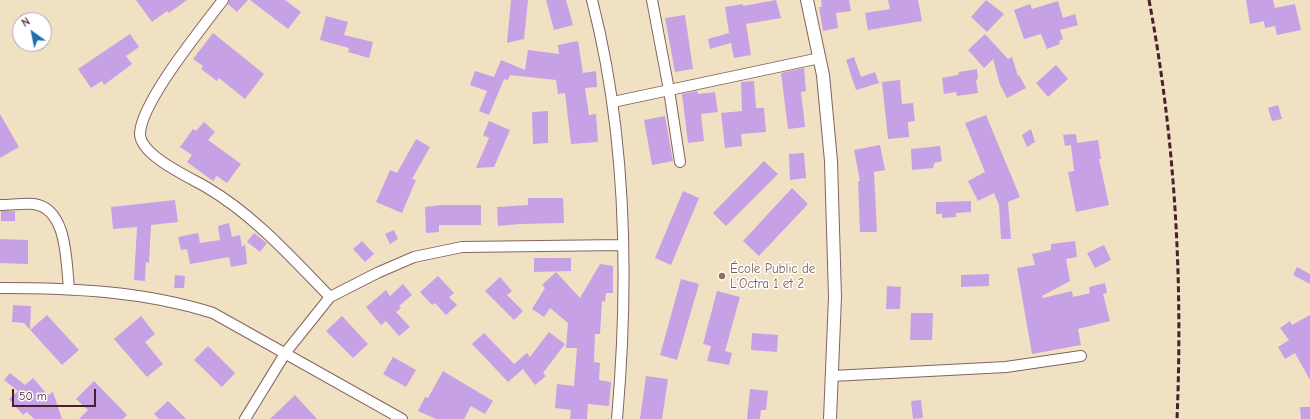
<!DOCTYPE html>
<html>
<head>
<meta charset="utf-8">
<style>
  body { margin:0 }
  #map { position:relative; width:1310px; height:419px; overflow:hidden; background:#f1e1c3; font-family:"Comic Neue",sans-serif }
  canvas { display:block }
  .north { position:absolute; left:12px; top:12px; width:40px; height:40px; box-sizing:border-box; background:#fff; border:1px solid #b7a5aa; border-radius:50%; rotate:327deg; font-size:11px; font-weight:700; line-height:16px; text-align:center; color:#4a1f2b }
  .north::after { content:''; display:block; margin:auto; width:14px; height:18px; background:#1f6fb2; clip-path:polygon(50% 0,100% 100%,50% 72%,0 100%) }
  .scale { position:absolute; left:12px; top:389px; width:84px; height:18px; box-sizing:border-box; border:2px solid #4a1f2b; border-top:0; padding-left:5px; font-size:12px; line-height:14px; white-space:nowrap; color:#4a1f2b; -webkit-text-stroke:3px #fff; paint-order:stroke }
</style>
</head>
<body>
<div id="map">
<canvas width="1310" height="419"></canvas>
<div class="north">N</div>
<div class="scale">50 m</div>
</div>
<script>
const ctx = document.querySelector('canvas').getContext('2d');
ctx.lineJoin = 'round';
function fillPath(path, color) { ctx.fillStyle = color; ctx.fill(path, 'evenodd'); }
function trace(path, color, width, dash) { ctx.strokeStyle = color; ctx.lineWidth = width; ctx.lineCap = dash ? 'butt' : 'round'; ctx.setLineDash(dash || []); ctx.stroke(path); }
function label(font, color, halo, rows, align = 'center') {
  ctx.font = font + ' "Comic Neue",sans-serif'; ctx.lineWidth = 3; ctx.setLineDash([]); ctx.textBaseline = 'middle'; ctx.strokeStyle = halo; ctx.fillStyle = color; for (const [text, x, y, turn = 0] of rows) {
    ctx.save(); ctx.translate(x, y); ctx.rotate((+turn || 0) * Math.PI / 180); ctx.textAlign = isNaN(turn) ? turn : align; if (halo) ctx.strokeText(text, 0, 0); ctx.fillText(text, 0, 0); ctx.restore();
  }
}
const building = new Path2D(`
  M136,0h51l-18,13 -2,-2 -15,11z
  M229,0h19l-11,12 -9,-8z
  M250,0h35l16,12 -13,17z
  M511,0h17l-4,39 -17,4z
  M546,0h20l7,25 -19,5z
  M776,0l5,18 -35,6 5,31 -17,3 -3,-15 -21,6 -2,-10 21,-6 -4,-26 18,-3v2z
  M821,0h28l2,11 -15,2 2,15 -15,3 -4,-24h3z
  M888,0h30l4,21 -54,9 -3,-17 25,-4z
  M986,0l18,14 -17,18 -16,-15z
  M1246,0h27l2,8 20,-4 6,26 -24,5 -2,-9 -10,2 -1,-7 -14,3z
  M1058,1l5,17 12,-4 3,11 -18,5 3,9 -4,2 1,3 -13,5 -6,-15 -17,5 -10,-29 16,-6 2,5z
  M685,15l8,54 -18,3 -10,-54z
  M326,16l22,6 -4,13 29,7 -4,16 -21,-6 1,-4 -29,-8z
  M213,33l51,41 -19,25 -26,-21 -2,3 -16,-12 2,-3 -10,-7z
  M130,34l9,13 -13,9 6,8 -28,21 -2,-4 -11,7 -13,-19z
  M985,34l23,25 4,-2 6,19 1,-1 7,13 -19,10 -7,-13 -7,-26 -9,9 -16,-18z
  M578,41l5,32 13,-2 1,16 -12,1 4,27 7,-1 2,28 -27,2 -6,-51 -7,1 -2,-14 -46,-5 -2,5 -4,-1 -15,36 -10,-4 8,-20 -17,-6 5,-14 19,6 7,-17 24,10 3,-20 31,4 -1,-9z
  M854,57l7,20 14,-5 4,11 -23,7 -10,-30z
  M1056,65l12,14 -20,18 -12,-14z
  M804,68l2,23 -5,1 4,35 -17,2 -7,-56z
  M977,69l1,10 -2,1 2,13 -21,3 -1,-4 -12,2 -2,-16 16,-3 1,-3z
  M900,80l2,24 11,-1 2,18 -7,1 1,15 -21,2 -6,-57z
  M754,81l2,27h8l2,24 -25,2 1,12 -17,2 -4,-35 21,-2 -1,-29z
  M697,91l1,3 17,-2 3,20 -17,2 3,27 -16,2 -6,-49z
  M1278,105l4,14 -10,2 -4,-13z
  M548,111v32l-15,1 -1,-32z
  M0,114l19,33 -19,11z
  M986,115l34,82 -12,5 3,37h-10l-2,-34 -5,-12 -16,8 -10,-20 17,-9 -20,-49z
  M665,116l8,45 -21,4 -8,-45z
  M489,121l21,9 -16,37 -18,1 13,-30 -6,-3z
  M204,122l11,10 -7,8 33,24 -14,19 -10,-7 -4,5 -26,-19 5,-7 -12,-8 13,-18 3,2z
  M1031,129l4,13 -8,5 -5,-12z
  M1076,134l1,9 21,-3 3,19h-2l10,46 -33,7 -8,-40 6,-1 -3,-26 -6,1 -2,-11z
  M416,139l14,8 -18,32 4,1 -14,33 -26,-11 14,-32 7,3z
  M880,145l5,25 -11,2 3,60h-17l-2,-51h2l-6,-31z
  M940,146l2,15 -8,2 -1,5 -21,2 -1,-21z
  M804,153l2,25 -16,2 -1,-26z
  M764,161l14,13 -52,52 -13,-13z
  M792,188l16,16 -49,52 -16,-15z
  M683,191l16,7 -28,67 -16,-7z
  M528,198h35l1,25 -44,1 -22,2 -1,-19 31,-2z
  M175,200l3,22 -27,3 -2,38 -3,-1 -1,19 -11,-1 3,-53 -24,2 -2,-22z
  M971,201v11l-15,1v4l-14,1v-4h-6v-12z
  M441,205h40v20h-42v7l-13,1 -1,-26z
  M1,211h14v10h-14z
  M229,223l3,14 8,-2 2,12 3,-3 2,20 -16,3 -2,-10 -39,7 -3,-15 -6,1 -3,-13 20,-4 2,10 20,-3 -2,-14z
  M394,230l4,9 -8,5 -5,-10z
  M254,233l13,10 -7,9 -13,-10z
  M0,239l28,1v24l-28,-1z
  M362,241l12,13 -9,8 -12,-13z
  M1075,241l2,16 -11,2 4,22 -28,15 1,2 29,-7 1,6 17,-4 -1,-6 16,-4 2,10 -4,1 7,27 -32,8 3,16 -49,9 -15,-86 18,-3 -3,-11 19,-4v-6z
  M1104,245l7,15 -16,8 -8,-15z
  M534,258h37v13l-37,1z
  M600,264l13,2v27h-7l-1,9 -3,-1 -2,33h-5l-1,28 6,1 -1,17 12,2 -2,24 -21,-2 -1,15h-17l1,-9 -16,-2 2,-24 17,2 3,-38h-11l2,-25 -18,-15 -6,9 -12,-8 13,-21 -3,-3 14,-13 24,26z
  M1297,267l13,7v10l-17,-9z
  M989,274v12l-28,1v-12z
  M175,275l10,1 -1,12h-10z
  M438,276l16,17 -5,4 8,8 -11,10 -11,-12 -3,2 -12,-13z
  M500,277l12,14 -5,4 16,16 -9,9 -29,-29z
  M681,279l18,5 -22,76 -17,-5z
  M403,284l9,11 -13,11 2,2 -5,4 14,15 -11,9 -13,-15 -5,4 -15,-18 20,-17 4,6z
  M887,286l14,1 -1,22h-14z
  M717,291l23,6 -15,54 7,2 -3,12 -22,-4 4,-15 -8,-2z
  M13,305l18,1 -1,24 17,-15 32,35 -17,15 -38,-42 -12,-1z
  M911,313h22l-1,27h-22z
  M1310,315v65l-15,-27 -10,6 -7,-12 11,-7 -9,-12 10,-7 2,4z
  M141,316l14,18 -10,8 18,22 -16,13 -33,-38z
  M342,316l26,28 -15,14 -27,-27z
  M549,332l16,12 -22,29 3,3 -11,9 -12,-16 -15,13 -36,-38 12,-11 30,31 13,-11 3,4z
  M752,333l26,2 -1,17 -26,-2z
  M208,346l27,27 -13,14 -28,-27z
  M393,357l23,13 -10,17 -23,-13z
  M443,371l50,30 -8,13 -14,-8 -7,13h-28l-18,-8 7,-14 3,1z
  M10,373l15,12 8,-7 15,17 5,-3 9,27h-28l-7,-7 -4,3 -14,-16 9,-8 -14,-11z
  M646,376l22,3 -6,40h-22z
  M94,381l33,34 -4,4h-44l9,-9 -12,-11z
  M750,389l18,2 -2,19h-5l-1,9h-13z
  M295,395l22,24h-47z
  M921,400l2,18 -10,1 -2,-18z
  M168,401l18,18h-27l-5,-5z
  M1300,407h10v12h-9z`);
const minor = new Path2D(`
  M223,0c-21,28 -81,101 -83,133 -1,22 49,44 66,54 48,28 85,70 124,110
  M592,0c35,135 37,281 25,419
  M652,0l17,90 11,72
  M613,102l207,-44
  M0,205c11,0 23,-2 34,-1 34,5 32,59 35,84
  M0,288c72,0 144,3 213,25l189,106
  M832,376l174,-9 75,-11
  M245,419l41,-67 44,-55 47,-24 37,-16 48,-10 160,-2`);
const tertiary = new Path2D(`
  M807,0l16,75 8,86 4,136 -5,122`);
const rail = new Path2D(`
  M1149,0c26,138 34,279 28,419`);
const markers = [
  [722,276,4,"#8d6e63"]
];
const educationNames = [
  ["École Public de",730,269],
  ["L'Octra 1 et 2",730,284]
];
fillPath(building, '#c7a1e5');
trace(minor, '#846360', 12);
trace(tertiary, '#846360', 14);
trace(minor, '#fff', 10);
trace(tertiary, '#fff', 12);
trace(rail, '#4a1f2b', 3, [6, 3]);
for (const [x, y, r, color] of markers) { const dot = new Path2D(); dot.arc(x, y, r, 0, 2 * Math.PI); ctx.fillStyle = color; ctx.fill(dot); trace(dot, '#fff', 1.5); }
label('13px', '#785e54', '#fff', educationNames, 'left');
</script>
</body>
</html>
